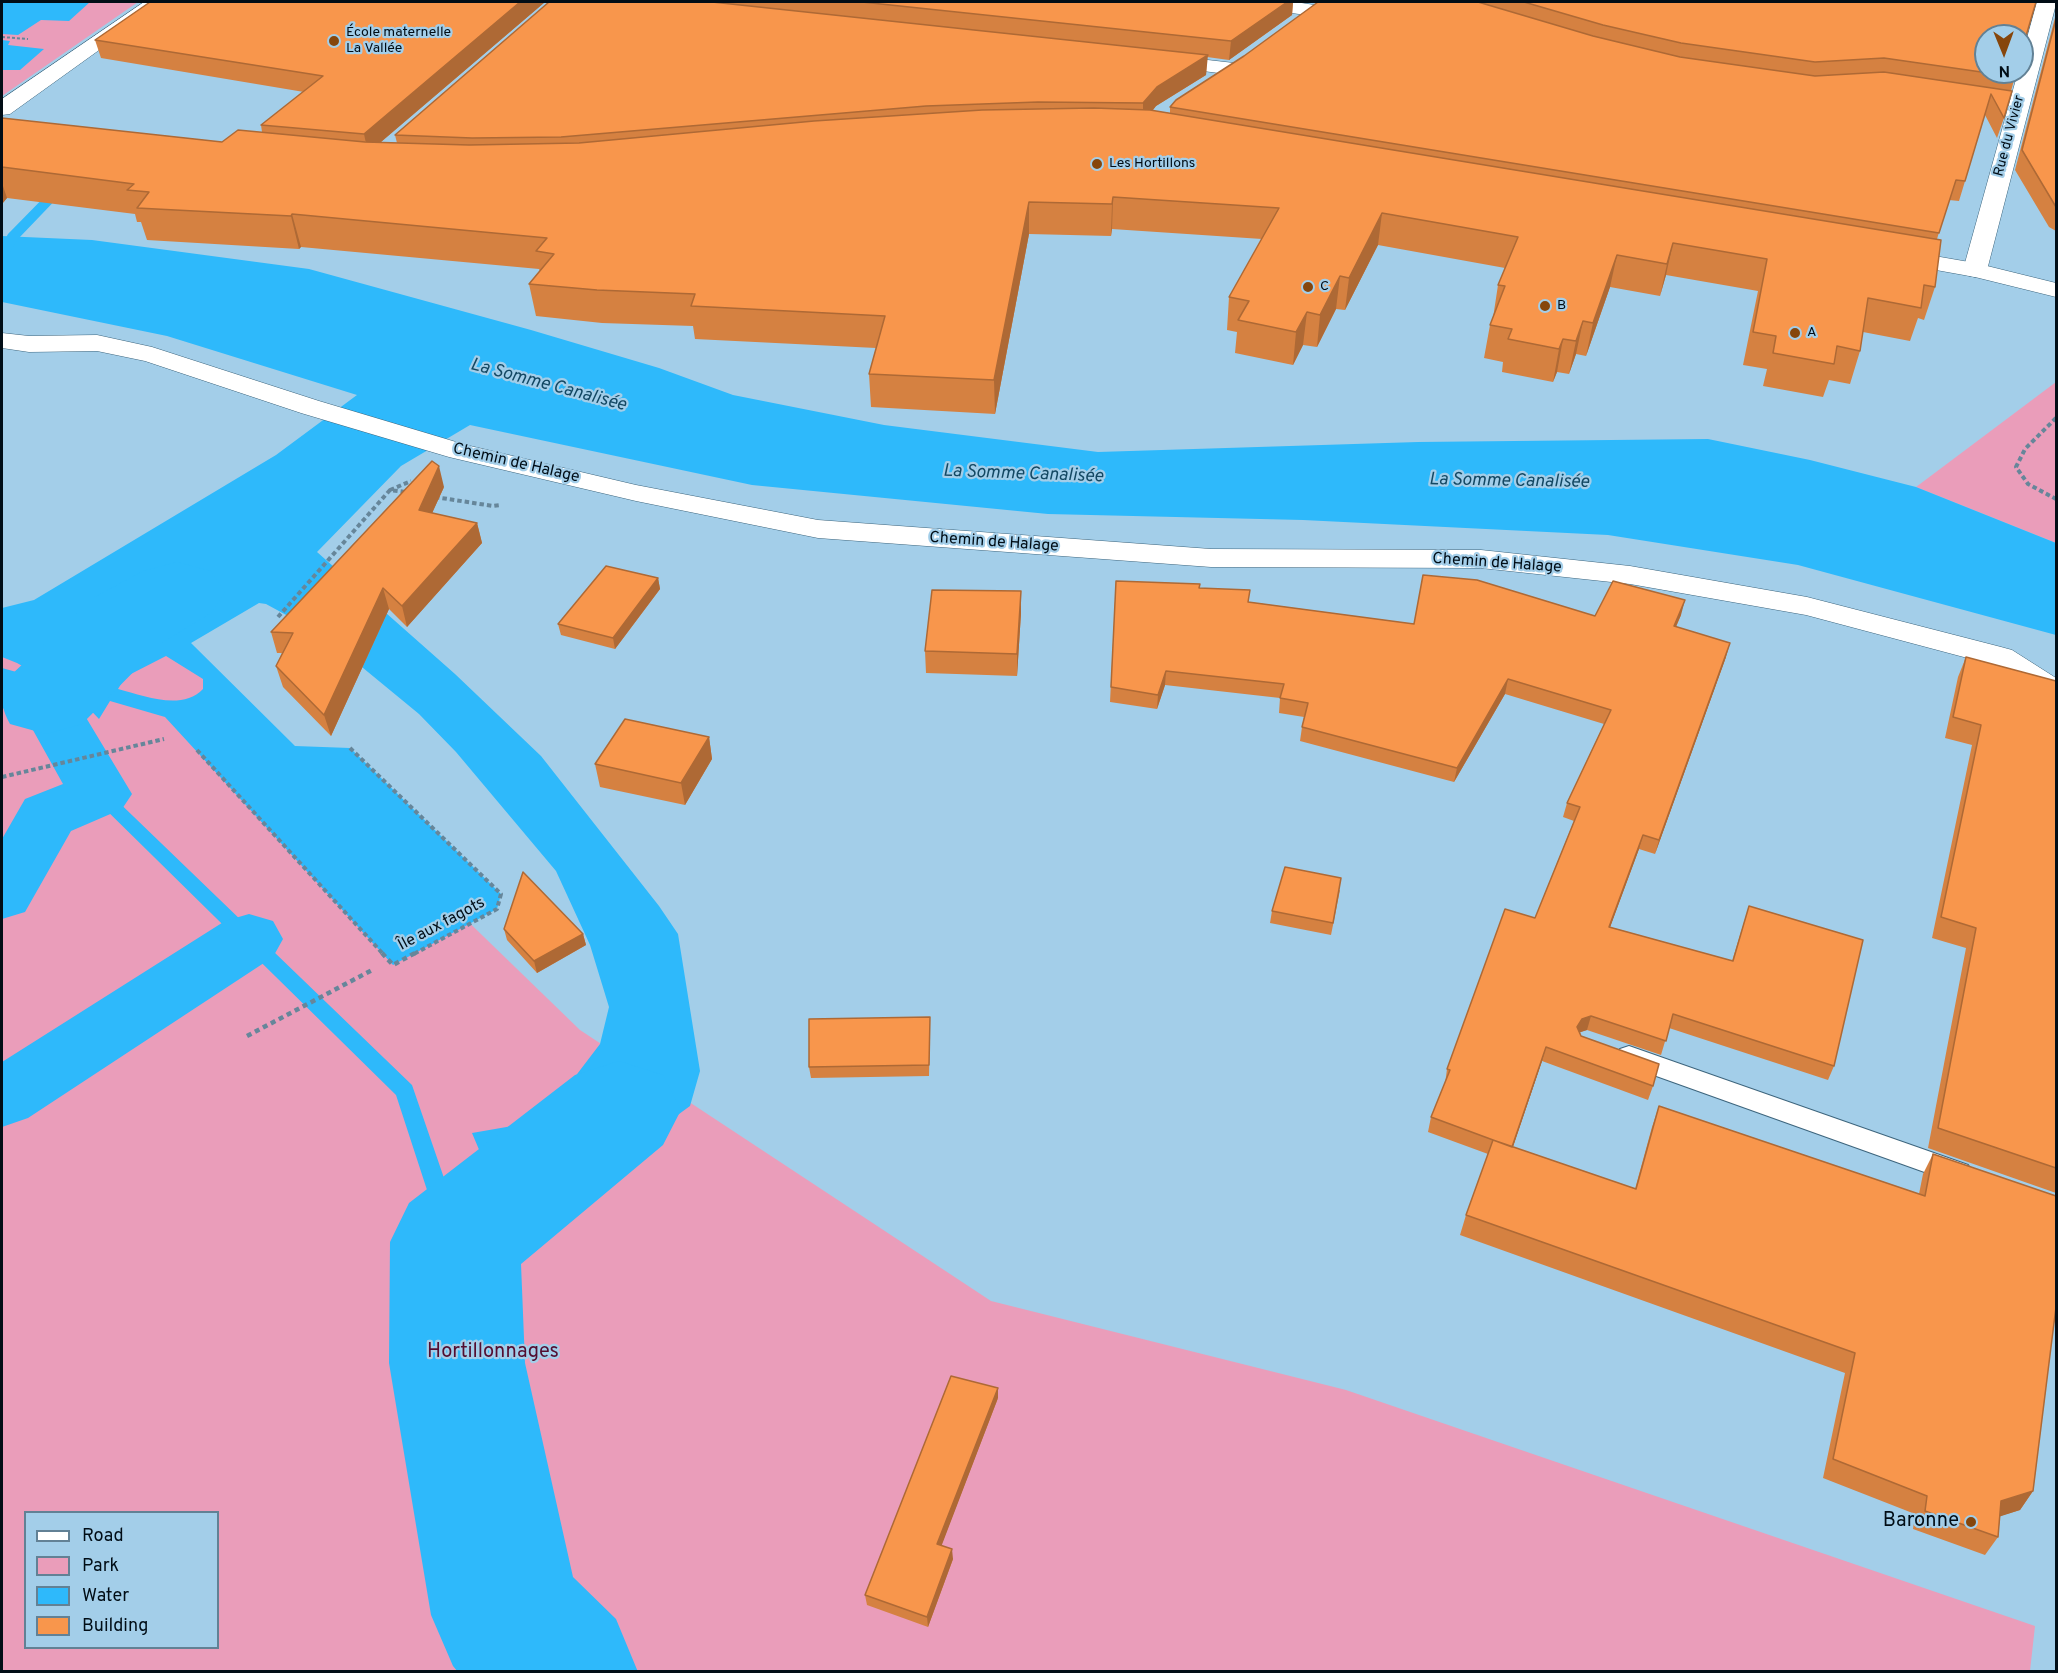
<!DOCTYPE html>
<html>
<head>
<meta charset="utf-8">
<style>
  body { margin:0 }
  #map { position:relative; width:2058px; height:1673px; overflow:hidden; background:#a3cee9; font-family:Overpass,sans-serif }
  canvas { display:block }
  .frame { position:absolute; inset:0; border:3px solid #010d16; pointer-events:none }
  .legend { position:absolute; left:24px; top:1511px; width:195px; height:138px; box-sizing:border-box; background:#a3cee9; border:2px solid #628195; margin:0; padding:8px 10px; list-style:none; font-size:18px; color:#010d16 }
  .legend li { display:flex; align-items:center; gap:12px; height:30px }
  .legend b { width:30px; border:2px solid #628195 }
  .north { position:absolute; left:1974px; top:24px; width:60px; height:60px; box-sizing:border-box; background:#a3cee9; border:2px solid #628195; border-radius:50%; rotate:179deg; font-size:16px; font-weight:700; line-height:24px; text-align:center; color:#010d16 }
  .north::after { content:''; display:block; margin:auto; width:21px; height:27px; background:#86460c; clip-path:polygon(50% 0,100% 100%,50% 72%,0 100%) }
</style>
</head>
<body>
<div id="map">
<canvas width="2058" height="1673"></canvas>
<div class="frame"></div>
<ul class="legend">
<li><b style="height:8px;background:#fff"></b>Road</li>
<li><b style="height:16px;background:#ea9dba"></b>Park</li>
<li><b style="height:16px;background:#2eb9fb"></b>Water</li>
<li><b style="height:16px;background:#f8964c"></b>Building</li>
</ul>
<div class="north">N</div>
</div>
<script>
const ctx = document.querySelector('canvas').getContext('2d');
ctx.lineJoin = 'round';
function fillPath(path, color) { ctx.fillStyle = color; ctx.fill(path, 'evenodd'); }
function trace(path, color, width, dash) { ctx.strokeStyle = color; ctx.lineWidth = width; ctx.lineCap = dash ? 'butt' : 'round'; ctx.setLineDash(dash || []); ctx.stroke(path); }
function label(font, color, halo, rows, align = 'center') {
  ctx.font = font + ' Overpass,sans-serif'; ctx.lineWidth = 4.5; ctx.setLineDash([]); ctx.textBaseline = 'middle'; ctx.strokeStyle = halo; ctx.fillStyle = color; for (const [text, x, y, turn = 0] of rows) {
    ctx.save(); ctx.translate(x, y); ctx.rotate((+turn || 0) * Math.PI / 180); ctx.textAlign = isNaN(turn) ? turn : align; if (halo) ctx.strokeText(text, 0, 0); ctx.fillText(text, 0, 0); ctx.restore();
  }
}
const green = new Path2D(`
  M2,2h136l-136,94z
  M2056,382v161l-140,-56z
  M128,592l452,438 411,271 355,89 689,236 -5,45h-2028v-1049zM26,1512h192v136h-192z`);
const water = new Path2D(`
  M2,2h88l-21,19 -28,-1 -23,15 -16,-1z
  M2,40l8,1 -2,4 36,4 -24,21h-18z
  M2,236l90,4 217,29 222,61 128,38 74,27 151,30 214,27 320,-10 290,-3 102,21 106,27 140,56v92l-258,-70 -190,-30 -305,-15 -255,-6 -296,-29 -282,-60 -69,41 -84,86 138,122 86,82 118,150 19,28 22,137 -10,35 -141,103 -28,40 -49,-116 46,-8 37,-22 45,-59 9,-37 -19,-62 -34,-74 -100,-119 -37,-38 -96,-79 -57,-31 -7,-1 -68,40 104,103 55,2 151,146 -4,15 -104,56 -228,-248 -55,-16 -11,18 -20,-21 -62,-35 -15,-6v-49l32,-8 242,-145 81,-60 -190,-59 -165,-34zM166,656l37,23v10c-21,22 -59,7 -85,0l7,-12z`);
const stream = new Path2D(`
  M61,183l4,1 2,3 -2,3 -47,49 -11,18 -5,1v-13l6,-11 49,-50z
  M100,788l6,2 306,295 54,157 -3,6 -8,3 -8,-3 -3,-6 -48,-147 -302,-297 -3,-4 3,-4z`);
const canal = new Path2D(`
  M2,668l65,18 65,108 -10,15 -51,22 -46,81 -23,7v-80l23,-40 38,-15 -39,-70 -22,-6z
  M249,914l24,7 10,18 -10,18 -245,161 -26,9v-65l223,-141z`);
const river = new Path2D(`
  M177,562l34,9 14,21 -14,21 -48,29 -81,82 -36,10 -36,-10c-10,-19 -10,-29 0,-48l83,-78 50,-27z
  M619,1061l44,14 18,35 -18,35 -142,119 4,99 48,214 43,42 22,53h-180l-5,-6 -22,-51 -42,-252 1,-121 19,-39 166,-128z`);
const pathFar2 = new Path2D(`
  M2,37l26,2`);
const pathFar1 = new Path2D(`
  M2056,418l-31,31 -9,18 12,17 28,15
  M390,490l21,-9
  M435,497l58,9 8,-1
  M278,617l112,-127 16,2
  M350,748l151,146 -4,15 -85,46
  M197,750l187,205
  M2,777l162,-38`);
const path = new Path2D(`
  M382,953l11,12 22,-12
  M247,1036l127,-67`);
const service = new Path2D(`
  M1629,1046l339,119 4,8 -4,8 -10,3 -338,-121 -4,-7 4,-7z`);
const pedestrian = new Path2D(`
  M144,2h22l-156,112 -8,1v-16z`);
const minor = new Path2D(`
  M1244,2h51l26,4 3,4 -3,4 -7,2 -60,-8 -7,-2z
  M2037,2h19v2l-69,266 -3,5 -9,2 -9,-2 -3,-5 55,-198h4v-16z
  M1164,55l70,8 7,2 3,4 -3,4 -7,2 -77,-10 -3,-4 3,-4z
  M2,333l27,3 68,-1 55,12 167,54 147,44 170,40 182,35 393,29 270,1 149,16 177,31 194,50 11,3 44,28v23l-11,-3 -55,-34 -184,-49 -176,-31 -149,-16 -270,-1 -393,-29 -182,-37 -187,-44 -148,-44 -156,-52 -48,-10 -68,1 -27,-4z`);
const tertiary = new Path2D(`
  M1894,249l81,14 81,20v14l-81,-20 -89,-16 -4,-5 4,-5z`);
const wall = new Path2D(`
  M150,2h395l-164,140 16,1 -2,-8 154,-133h744l-1,13 -63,45 -22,-3 -1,18 -50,31 -4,5 18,2v-6l74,-51 74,-54h718l-25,89 -7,27 -7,20 -12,-23 -26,86 -10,-1 -12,39 -2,48 -11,33 -6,-2 -8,23 -47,-9 -3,19 -10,33 -21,-4 -6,17 -60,-11 4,-17 -24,-4 15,-74 -92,-16 -6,21 -50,-9 -24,69 -10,-2 -7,20 -12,-2 -4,10 -51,-10 1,-10 -19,-4 6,-33 3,-7 5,-33 7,-17 -127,-23 -33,65 -9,-1 -19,38 -14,-2 -10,20 -58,-12 2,-21 -10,-2 2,-33 33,-58 -150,-10 -1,7 -82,-2 -34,180 -124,-7 -2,-33 7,-26 -181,-9 -2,-13 -91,-3 -66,-7 -7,-32 11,-13 -1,-2 -238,-22 -2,2 -152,-9 -6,-18h-4l-2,-8 -128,-16 -5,6v-86l220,24 40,-10 -1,-7 43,-33 -203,-34 -6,-18z
  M2056,14v217l-7,-4 -34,-57z
  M444,487l-12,26 45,10 5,20 -75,84 -18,-18 -58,127 -48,-49 -7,-21 6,-13h-5l-6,-21z
  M658,578l2,11 -45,60 -54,-14 -3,-11z
  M1116,581l84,7 49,14 165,22 181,-8 86,-1 -5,12 50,30 -71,197 -16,-5 -29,78 122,34 17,-55 85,160 -6,14 -159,-52 -8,27 -74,-25 -7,2 1,4 72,50 -5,14 -106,-39 -29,86 122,42 17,-62 7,-21 260,88 4,-20 10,-20 100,337 -13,19 -20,6 -2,21 -13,18 -72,-26 2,-15 -92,-36 22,-105 -385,-138 6,-20 22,-61 -60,-22 3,-15 14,-33 2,-15 88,-151 39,-97 -11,-4 4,-14 37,-79 -99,-30 -51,88 -154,-41 2,-14 2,-10 -25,-4 1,-15 -115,-13 -8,24 -47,-7z
  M1021,613l-4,63 -91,-3 -1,-22z
  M1966,657l90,24v512l-128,-45 38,-200 -34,-10 40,-193 -27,-7 13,-61z
  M709,737l3,22 -27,46 -85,-18 -5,-23z
  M1340,890l-9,45 -61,-12 2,-12z
  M504,929l79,5 3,11 -49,28 -30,-33z
  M930,1028l-1,48 -118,2 -2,-11z
  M998,1398l-57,148 12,13 -25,68 -61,-22 -2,-10z`);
const shadedWall = new Path2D(`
  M520,2h25l-177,151 -4,-19z
  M1287,2h6l-1,13 -63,45 2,-19z
  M2026,51l-4,12v-11z
  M1208,55l-2,20 -50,31 -13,17v-20l14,-16z
  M2,183l5,15 -5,6z
  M1113,197l-1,32 -1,7 1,-32z
  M1029,202v32l-34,180 -1,-34z
  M1382,213l-4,32 -33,65 4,-32z
  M292,214l9,33 -2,2 -8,-33z
  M1673,243l-7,32 -6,21 7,-32z
  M1617,255l-7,32 -24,69 7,-33z
  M1340,276l-4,33 -19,38 3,-32z
  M1307,312l-4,33 -10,20 3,-33z
  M1583,321l-7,33 -7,20 7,-33z
  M1563,339l-6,33 -4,10 6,-33z
  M439,466l5,21 -20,44 -5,-21z
  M477,523l5,20 -75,84 -5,-21z
  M658,578l2,11 -45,60 -2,-11z
  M383,588l6,21 -58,127 -7,-21z
  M1021,591v22l-4,63v-22z
  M1685,600l-4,15 -11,25 4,-14z
  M1730,643l-4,14 -71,197 4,-14z
  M1166,671l-1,14 -8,24 1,-14z
  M1508,679l-3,15 -51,88 3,-14z
  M709,737l3,22 -27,46 -4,-22z
  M1643,835l-4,14 -34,92 4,-14z
  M583,934l3,11 -49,28 -3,-12z
  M1591,1016l-4,14 -9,3 -1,-6 5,-8z
  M1546,1047l-4,14 -34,100 4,-14z
  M998,1388v10l-60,157 -1,-11z
  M2033,1491l-13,19 -31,10 12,-19z
  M952,1549l1,10 -25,68 -1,-10z`);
const building = new Path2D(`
  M150,2h370l-156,132 -103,-9 62,-49 -228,-36z
  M549,2h163l496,53 -51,32 -14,16 -105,-1 -112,4 -365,31 -89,1 -77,-3z
  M862,2h425l-56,39z
  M1318,2h160l115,34 87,21 135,19 69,-4 128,19 -8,27 -13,-24 -26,87 -9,-1 -17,53 -769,-126 6,-7 68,-44z
  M1524,2h512l-10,34v15l-4,1v2v-18h-36v36h31l-1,5 -132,-19 -69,4 -134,-19 -78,-18z
  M2056,19v188l-34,-57z
  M1094,108l56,2 791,130 -6,47 -11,-2 -3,23 -53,-10 -8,53 -23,-5 -3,18 -61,-11 3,-17 -23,-4 14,-73 -94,-16 -6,21 -50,-9 -24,68 -10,-2 -7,20 -13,-2 -4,10 -51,-10 4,-10 -22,-4 15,-39 -7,-1 20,-48 -136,-24 -33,65 -9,-2 -20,39 -13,-3 -11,20 -58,-12 11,-19 -20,-4 50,-89 -166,-11 -1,7 -83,-2 -35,178 -125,-6 16,-58 -194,-10 4,-12 -98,-4 -68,-6 25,-30 -18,-3 11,-13 -255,-24 -1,2 -154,-8 12,-16 -22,-2 7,-6 -132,-17v-49l220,24 16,-12 127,12 104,3 110,-2 235,-22 168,-11z
  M432,461l7,5 -20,44 58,13 -75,83 -19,-18 -59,127 -48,-49 17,-33 -22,-1z
  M606,566l52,12 -45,60 -55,-14z
  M1423,575l54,5 118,36 18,-35 72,19 -11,26 56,17 -71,197 -16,-5 -34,92 124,34 16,-55 114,34 -29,126 -161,-52 -7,27 -75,-25 -9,3 -5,8 4,9 78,28 -6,22 -107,-39 -34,100 -81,-30 19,-47 -3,-1 58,-160 30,9 45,-111 -13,-4 44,-93 -103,-31 -51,89 -155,-41 6,-24 -28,-5 4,-14 -118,-13 -8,24 -47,-8 5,-106 84,3 -1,4 51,2 -2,12 166,22z
  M932,590l89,1 -4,63 -92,-3z
  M1966,657l90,24v487l-118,-40 38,-200 -35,-11 40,-192 -28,-8z
  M625,719l84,18 -28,46 -86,-19z
  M1285,867l56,11 -8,45 -61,-12z
  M523,872l60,62 -49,27 -30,-32z
  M930,1017l-1,48 -120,2v-48z
  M1659,1106l266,90 8,-42 123,42v111l-23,184 -32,10 -3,36 -73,-26 2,-15 -94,-37 22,-106 -389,-138 27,-75 143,49z
  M951,1376l47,12 -61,156 15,5 -25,68 -62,-22z`);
const markers = [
  [334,41,6,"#86460c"],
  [1097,164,6,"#86460c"],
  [1308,287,6,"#86460c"],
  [1545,306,6,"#86460c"],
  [1795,333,6,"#86460c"],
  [1971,1522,6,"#86460c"]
];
const farPoinames = [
  ["École maternelle",346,33],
  ["La Vallée",346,49],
  ["Les Hortillons",1109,164],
  ["C",1320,287],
  ["B",1557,306],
  ["A",1807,333]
];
const farStreetnames = [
  ["Rue du Vivier",2010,136,-75]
];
const streetNames = [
  ["Chemin de Halage",516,464,13],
  ["Chemin de Halage",994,543,4],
  ["Chemin de Halage",1497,564,4],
  ["Île aux fagots",442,925,-28]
];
const waterNames = [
  ["La Somme Canalisée",548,386,15],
  ["La Somme Canalisée",1023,475,2],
  ["La Somme Canalisée",1509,482,1]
];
const nearParknames = [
  ["Hortillonnages",493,1353]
];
const nearPoinames = [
  ["Baronne",1959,1522]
];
fillPath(green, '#ea9dba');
fillPath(water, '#2eb9fb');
fillPath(stream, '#2eb9fb');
fillPath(canal, '#2eb9fb');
fillPath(river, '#2eb9fb');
trace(service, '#3d657d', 2);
trace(pedestrian, '#3d657d', 1);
trace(minor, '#3d657d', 1);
trace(tertiary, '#3d657d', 1);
trace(pathFar2, '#66869a', 2, [3, 2]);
trace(pathFar1, '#66869a', 4, [4.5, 3]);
trace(path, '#66869a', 4.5, [5, 4]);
fillPath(service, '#fff');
fillPath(pedestrian, '#fff');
fillPath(minor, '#fff');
fillPath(tertiary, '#fff');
fillPath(wall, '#d58141');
fillPath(shadedWall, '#ae6935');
fillPath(building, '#f8964c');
trace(building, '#ae6935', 1.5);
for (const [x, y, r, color] of markers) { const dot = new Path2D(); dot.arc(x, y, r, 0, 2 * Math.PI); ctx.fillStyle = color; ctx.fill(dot); trace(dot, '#a3cee9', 2); }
label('14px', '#010d16', '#a3cee9', farPoinames, 'left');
label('14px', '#010d16', '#a3cee9', farStreetnames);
label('16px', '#010d16', '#a3cee9', streetNames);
label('italic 18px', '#134863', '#a3cee9', waterNames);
label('20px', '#530d30', '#a3cee9', nearParknames);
label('20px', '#010d16', '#a3cee9', nearPoinames, 'right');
</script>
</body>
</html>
